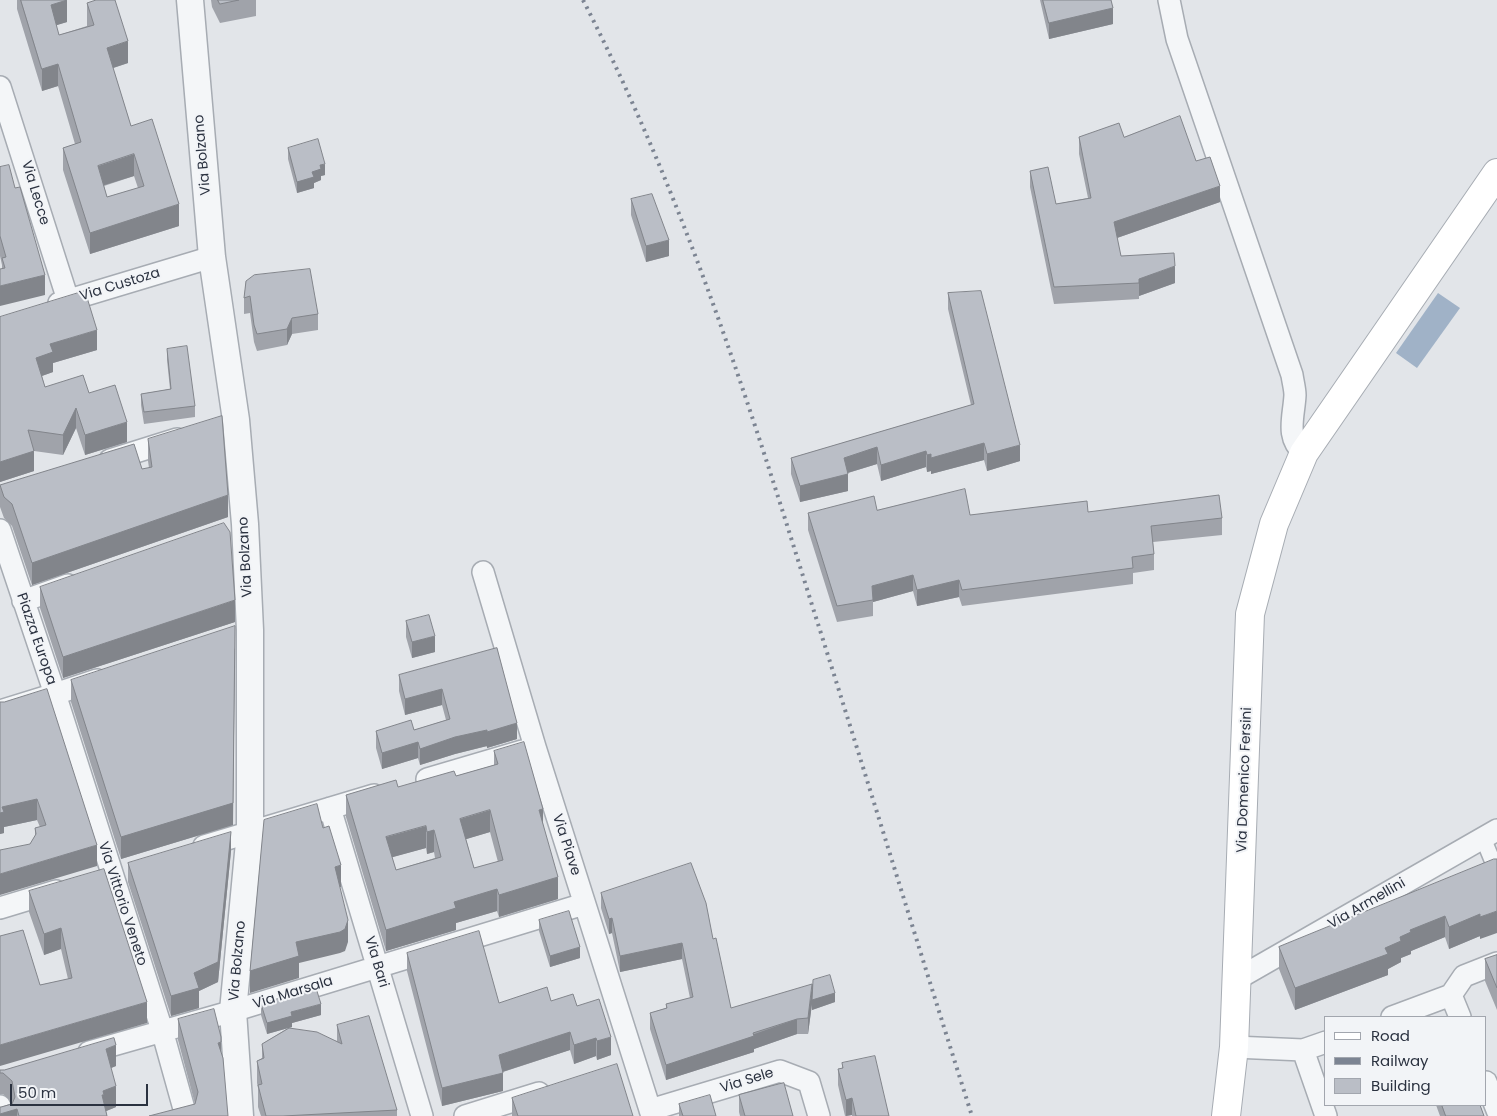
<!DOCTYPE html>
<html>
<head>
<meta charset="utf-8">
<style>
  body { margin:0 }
  #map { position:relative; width:1497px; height:1116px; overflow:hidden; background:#e2e5e9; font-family:Poppins,sans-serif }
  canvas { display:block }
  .legend { position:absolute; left:1324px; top:1016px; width:162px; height:90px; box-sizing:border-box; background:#f2f4f7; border:1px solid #a2a6ae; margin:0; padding:6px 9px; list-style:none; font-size:15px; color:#2b3240 }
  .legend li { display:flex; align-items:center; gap:10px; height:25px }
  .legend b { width:25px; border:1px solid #a2a6ae }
  .scale { position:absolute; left:10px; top:1084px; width:138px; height:22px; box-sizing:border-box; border:2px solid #2b3240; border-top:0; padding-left:6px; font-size:15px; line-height:18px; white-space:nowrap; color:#2b3240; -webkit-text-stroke:4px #f2f4f7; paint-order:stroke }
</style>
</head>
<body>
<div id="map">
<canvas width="1497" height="1116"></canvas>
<ul class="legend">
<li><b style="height:6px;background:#fff"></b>Road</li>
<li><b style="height:6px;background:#7c8492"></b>Railway</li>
<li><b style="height:14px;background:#babec6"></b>Building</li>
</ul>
<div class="scale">50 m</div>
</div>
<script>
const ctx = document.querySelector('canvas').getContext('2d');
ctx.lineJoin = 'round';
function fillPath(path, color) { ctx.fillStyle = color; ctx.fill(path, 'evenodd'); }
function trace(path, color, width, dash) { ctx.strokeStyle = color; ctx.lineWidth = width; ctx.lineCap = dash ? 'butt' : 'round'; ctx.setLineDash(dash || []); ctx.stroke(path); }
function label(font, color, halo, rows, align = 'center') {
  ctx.font = font + ' Poppins,sans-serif'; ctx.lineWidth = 4; ctx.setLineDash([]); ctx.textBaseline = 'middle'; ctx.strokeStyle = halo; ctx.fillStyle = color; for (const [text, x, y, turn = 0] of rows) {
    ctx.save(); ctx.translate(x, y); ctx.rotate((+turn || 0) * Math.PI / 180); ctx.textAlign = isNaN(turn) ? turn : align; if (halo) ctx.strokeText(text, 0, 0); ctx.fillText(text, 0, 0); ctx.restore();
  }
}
const water = new Path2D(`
  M1438,293l22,15 -43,60 -21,-15z`);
const pedestrian = new Path2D(`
  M1483,838l14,34`);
const minor = new Path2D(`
  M1169,0l8,39 115,336c1,7 3,14 3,20 -1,22 -10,42 9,58
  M0,87l68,213
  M59,303l153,-46
  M110,460l67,-21
  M0,530l55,164 -55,17
  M483,572l52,175 117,369
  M23,601l45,-16
  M97,680l-42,14 107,336 24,86
  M427,779l95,-28
  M330,808l92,308
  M204,846l170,-51
  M0,908l56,-17
  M1237,979l260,-149
  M1451,995l9,22
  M1392,1017l59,-22 13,-19 33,-13
  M1234,1047l69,3 23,-8
  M1303,1050l23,66
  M89,1052l144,-41 351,-107
  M1486,1082l11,28
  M0,1106l3,10
  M650,1110l130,-39 29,11 10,34
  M465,1116l74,-23`);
const tertiary = new Path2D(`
  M190,0l22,257 24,163 9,104 5,106v202l-17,179 7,105`);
const secondary = new Path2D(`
  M1226,1116l8,-69 16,-433 24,-90 30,-71 193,-280`);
const rail = new Path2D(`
  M583,0c100,195 164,396 229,605 54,170 106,341 160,511`);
const wall = new Path2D(`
  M17,0h50v22l-11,3 3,10 28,-9v-23l41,60 -15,5 18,58 48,100 -89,28 -27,-84v-22l12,-4 -17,-58 -16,5 -25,-82zM134,176l4,12 -31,9 -3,-11z
  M211,0h45v16l-36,7 -8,-16z
  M1040,0h71l2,24 -64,15z
  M1079,137h45l72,24 24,41 -103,36 4,18 54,27 -36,13v3l-85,5 -24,-117v-16l26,33 32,-6 -9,-44z
  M288,148l37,27 -4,1v4l-7,3v5l-17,5 -9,-34z
  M0,167l45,128 -43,-26v-4l-2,-9z
  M631,199l38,57 -23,6 -15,-47z
  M246,281l72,33v16l-26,4 -5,11 -30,6 -3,-9 -4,-29 -6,1v-16z
  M948,293l72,168 -33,10 -3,-11 -53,14v-3l-4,1 -1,-5 -45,14 -4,-17 -29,9v18l-48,11 -9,-28v-16l180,-53 -23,-96z
  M0,317l97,33 -44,13v9l-11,4 3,11 44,6 38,49 -42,13 -9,-27 -13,27 -29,-4v20l-34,11z
  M167,349l28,57v11l-51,7 -3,-19v-11l29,-5 -3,-29z
  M148,439l80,78 -196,68 -20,-59 -8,-8 -4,-11v-22l142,-16 7,-1 -1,-7z
  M877,510l93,5 118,-3 134,6v17l-69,7 1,12v16l-21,3v11l-171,22 -3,-9 -42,9 -4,-15 -40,11v14l-36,6 -29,-92v-17z
  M40,587l195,35 -172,56 -23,-70z
  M406,621l29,31 -23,6 -6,-21z
  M497,648l20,91 -30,9v-2l-32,8 -35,11 -2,-7 -36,11 -6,-21v-17l38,-1 32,-10 -4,-15 -37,10 -6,-24v-16z
  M71,680l162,145 -112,34 -50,-157z
  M0,702l97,164 -67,-22 5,-8v-8l5,-1 -3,-7 -33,7v6l-4,1z
  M494,751l49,73 15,75 -59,18 -2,-6 -41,12v7l-70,21 -40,-134v-22l52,-8 58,-11 38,-11zM490,832l8,30 -24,6 -8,-29zM426,848l1,6 7,-2 1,6 -39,12 -4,-13z
  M231,851l-13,131 -19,9v17l-28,8 -43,-134v-19z
  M1497,859l-17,80v-3l-31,13 -4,-12 -34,14v3l-10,4v4l-13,7v6l-93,35 -16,-41v-22z
  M29,891l118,132 -107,-38 28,-6 -7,-30 -17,6 -15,-43z
  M601,893l112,46 18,69 104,-6 -23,8v-6l-4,30h-11l-43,15v3l-88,28 -16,-51v-16l16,-5v-4l24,-6 -8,-39 -62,13 -8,-39 -3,1 -8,-26z
  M539,920l41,38 -30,9 -11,-36z
  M407,953l92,50 52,-2 26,5 34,49 -14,5 -1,-4 -22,8 -4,-14 -67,22v19l-61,15 -35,-135z
  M1497,955v55l-12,-29v-22z
  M261,1004l60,11 -29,8v4l-3,1 48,13v-16l60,85v6h-136l-3,-9v-19l-1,-5v-22l5,-3v-14l26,-16 -21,6 -6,-19z
  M178,1019l43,35 -26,50 -17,-64z
  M842,1063l47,53h-37v-1l-7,1 -7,-31v-16l4,-1z
  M116,1066l-5,2 5,39 -10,4 1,5h-107l1,-9 11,-4v-1l-9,-8h-3v-24z
  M739,1095l54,21h-53l-1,-4z
  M512,1098l121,18h-121z
  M679,1104l37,12h-37z
  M1436,1105h44l4,11h-44z`);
const shadedWall = new Path2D(`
  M67,0v22l-16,5v-22z
  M1113,8v16l-64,15v-16z
  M128,41v22l-21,7v-22z
  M58,64v22l-16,5v-22z
  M134,154v22l-36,11v-21z
  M325,164v11l-4,1v4l-7,3v5l-17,5v-11l23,-17z
  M1220,186v16l-106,37v-17z
  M179,204v22l-89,28v-21z
  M669,240v16l-23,6v-16z
  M1175,266v17l-36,13v-17z
  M45,275v20l-45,11v-20z
  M292,318v16l-5,11v-16z
  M97,330v20l-44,13v9l-17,6v-20l14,-14z
  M76,408v20l-13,27v-20z
  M127,422v20l-42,13v-20z
  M984,443v17l-53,14v-16z
  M1020,445v16l-33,10v-17z
  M877,447v17l-33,10v-16z
  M34,451v20l-34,11v-20z
  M926,451v16l-45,14v-16z
  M931,454v17l-4,1v-17z
  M848,474v17l-48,11v-16z
  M228,495v22l-196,68v-22z
  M913,575v16l-40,11 -1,-16z
  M959,580v17l-42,9v-16z
  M235,600v22l-172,56v-21z
  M435,636v16l-23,6v-16z
  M235,648l-2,177 -112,34v-22z
  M442,689v16l-37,10v-16z
  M517,723v16l-30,9v-16z
  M487,730v16l-32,8 -35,11v-16l35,-12z
  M418,742v16l-36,11v-16z
  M37,799v21l-33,7v6l-4,1v-21l2,-6z
  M543,809v21l-4,-20z
  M490,810v22l-30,9v-22z
  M426,826v22l-40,11v-22z
  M434,830v22l-7,2v-22z
  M231,832v19l-13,131 -19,9v17l-28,8v-20l23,-23z
  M97,845v21l-97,29v-21z
  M341,865v22l-6,2v-22z
  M558,877v22l-59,18v-22z
  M497,889v22l-41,12v7l-70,21v-21l68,-28z
  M1497,911v22l-17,6v-22z
  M1480,914v22l-31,13v-22z
  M1445,916v21l-34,14v3l-10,4v4l-13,7v6l-93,35v-22l90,-40 15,-11 10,-7z
  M612,918v15l-3,1v-15z
  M348,920v22l-3,9 -5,2 -41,10v15l-49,15v-22l46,-29z
  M61,928v21l-17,6v-21z
  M682,943v16l-62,13v-16z
  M580,947v11l-30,9v-11z
  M812,984l23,9v9l-23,8v-6l-4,30v-16z
  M147,1002v21l-147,43v-21z
  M321,1004v11l-29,8v4l-25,7v-11l24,-11z
  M797,1019v15l-43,15v3l-88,28v-15z
  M570,1032v18l-71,23v-18z
  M611,1037v18l-14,5v-19z
  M596,1038v18l-22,8v-19z
  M221,1042v21l-3,-20z
  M116,1045v21l-10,4v-21z
  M503,1073v18l-61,15v-18z
  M116,1086v21l-12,5 -2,-17 1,-4z
  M852,1098v17l-6,1v-16z
  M17,1109v7h-17v-2z`);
const building = new Path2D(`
  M21,0h46l-16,5 8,30 35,-10 -7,-22 9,-3h19l13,41 -21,7 24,78 21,-7 27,85 -89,29 -27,-85 18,-6 -23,-78 -16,5zM134,154l10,32 -37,11 -9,-31z
  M218,0h21l-19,4z
  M1043,0h68l2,8 -64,15z
  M1180,116l16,45 14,-4 10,29 -106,36 7,34 53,-3 1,13 -36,13v4l-85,4 -24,-116 18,-4 8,37 35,-6 -12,-61 40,-14 5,14z
  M318,139l7,25 -5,1 1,4 -9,3 2,5 -17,5 -9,-34z
  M9,165l6,23 5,-1 25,88 -45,11v-17l5,-1 -3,-10 4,-1 -6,-21v-69z
  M652,194l17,46 -23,6 -15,-47z
  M310,269l8,45 -26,4 -5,11 -30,5 -3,-9 -4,-29 -6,2 2,-17 8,-6z
  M85,291l12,39 -47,14 3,8 -17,6 9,29 38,-12 6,18 26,-8 12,37 -42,13 -9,-27 -13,27 -35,-5 6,21 -34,11v-145z
  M981,291l39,154 -33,9 -3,-11 -53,15v-4l-4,1 -1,-4 -45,14 -4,-18 -33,11 4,16 -48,12 -9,-28 183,-54 -26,-111z
  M187,346l8,60 -51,6 -3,-18 30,-5 -4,-40z
  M222,416l6,79 -196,68 -20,-59 -8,-7 -4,-12 134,-41 8,25 10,-2 -4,-28z
  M965,489l5,26 117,-14 1,11 131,-17 3,23 -71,8 3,28 -22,3 1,11 -171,22 -3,-10 -42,10 -4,-15 -41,11 1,14 -36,6 -29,-93 66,-17 3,14z
  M224,523l6,9 5,68 -172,57 -23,-70z
  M429,615l6,21 -23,6 -6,-21z
  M235,626l-2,177 -112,34 -50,-157z
  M497,648l20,75 -30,9v-2l-32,7 -35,12 -2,-7 -36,11 -6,-22 35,-11 3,10 36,-11 -8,-30 -37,10 -6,-24z
  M47,689l50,156 -97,29v-24l30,-6 6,-10 -1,-6 11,-3 -9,-26 -35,8 2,5 -4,1v-111h4z
  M524,742l19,67 -4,1 19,67 -59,18 -2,-6 -43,13 2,6 -70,22 -40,-135 50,-15 2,7 56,-16 2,5 42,-12 -4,-13zM490,810l13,50 -29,8 -14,-49zM426,826l1,6 7,-2 7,27 -45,13 -10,-33z
  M317,804l6,24 6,-2 12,39 -6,2 13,53 -3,9 -5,3 -44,10 3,14 -49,15 14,-151z
  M231,832l-13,130 -24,11 5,15 -28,8 -43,-133z
  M1494,859h3v52l-17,6v-3l-31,13 -4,-11 -35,14 1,2 -11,5 1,4 -16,7 3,6 -93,34 -16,-41z
  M691,863l15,40 7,36 3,-1 15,70 81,-24 -4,34 -11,1 -44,14 1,3 -88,29 -16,-52 17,-5 -1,-4 27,-7 -11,-54 -62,13 -8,-38 -3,1 -8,-26z
  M104,869l43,133 -147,43v-109l23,-6 17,55 32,-7 -11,-50 -17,6 -15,-43z
  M569,911l11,36 -30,9 -11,-36z
  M479,931l20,72 48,-16 4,14 22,-7 4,12 22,-7 12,38 -14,4 -1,-3 -22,7 -4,-13 -71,23 4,18 -61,15 -35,-135z
  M1497,955v33l-12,-29z
  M830,975l5,18 -23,7 1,-20z
  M316,988l5,16 -30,8 1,4 -25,7 -6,-19z
  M214,1009l7,28v5l-3,1 5,15 5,58h-79l46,-12 3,-12 -20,-73z
  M369,1016l28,94 -114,6h-17l-8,-31 4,-1 -5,-23 7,-3 -2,-14 27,-16 28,4 25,12 -5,-19z
  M114,1038l2,7 -10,4 10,37 -13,5 1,4h-2l5,21h-88l-2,-7 -17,5v-7h1l11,-3 3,-7 -3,-16 -9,-8h-3v-3h4z
  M875,1056l14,60h-33l-4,-18 -6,2 -8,-31 5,-1 -1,-5z
  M617,1064l16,52h-115l-6,-18z
  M784,1083l9,33h-48l-6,-21z
  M710,1095l6,21h-33l-4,-12z
  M1442,1105h38l4,11h-38z`);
const streetNames = [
  ["Via Bolzano",203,155,-95],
  ["Via Lecce",35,193,73],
  ["Via Custoza",120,285,-17],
  ["Via Bolzano",246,557,-93],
  ["Piazza Europa",36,639,71],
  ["Via Domenico Fersini",1245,780,-88],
  ["Via Piave",566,845,72],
  ["Via Vittorio Veneto",122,904,72],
  ["Via Armellini",1367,904,-30],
  ["Via Bolzano",238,961,-85],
  ["Via Bari",376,962,73],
  ["Via Marsala",293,993,-17],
  ["Via Sele",747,1081,-17]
];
fillPath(water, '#a0b2c7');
trace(pedestrian, '#a7acb3', 18);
trace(minor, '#a7acb3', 24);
trace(tertiary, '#a7acb3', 29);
trace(secondary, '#a7acb3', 30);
trace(pedestrian, '#f4f6f8', 15);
trace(minor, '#f4f6f8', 21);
trace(tertiary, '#f4f6f8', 26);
trace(secondary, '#fff', 28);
trace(rail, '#7c8492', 4, [2.5, 5]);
fillPath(wall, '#a0a3aa');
fillPath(shadedWall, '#82858b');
fillPath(building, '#babec6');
trace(building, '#82858b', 1);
label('14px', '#2b3240', '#f2f4f7', streetNames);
</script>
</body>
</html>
